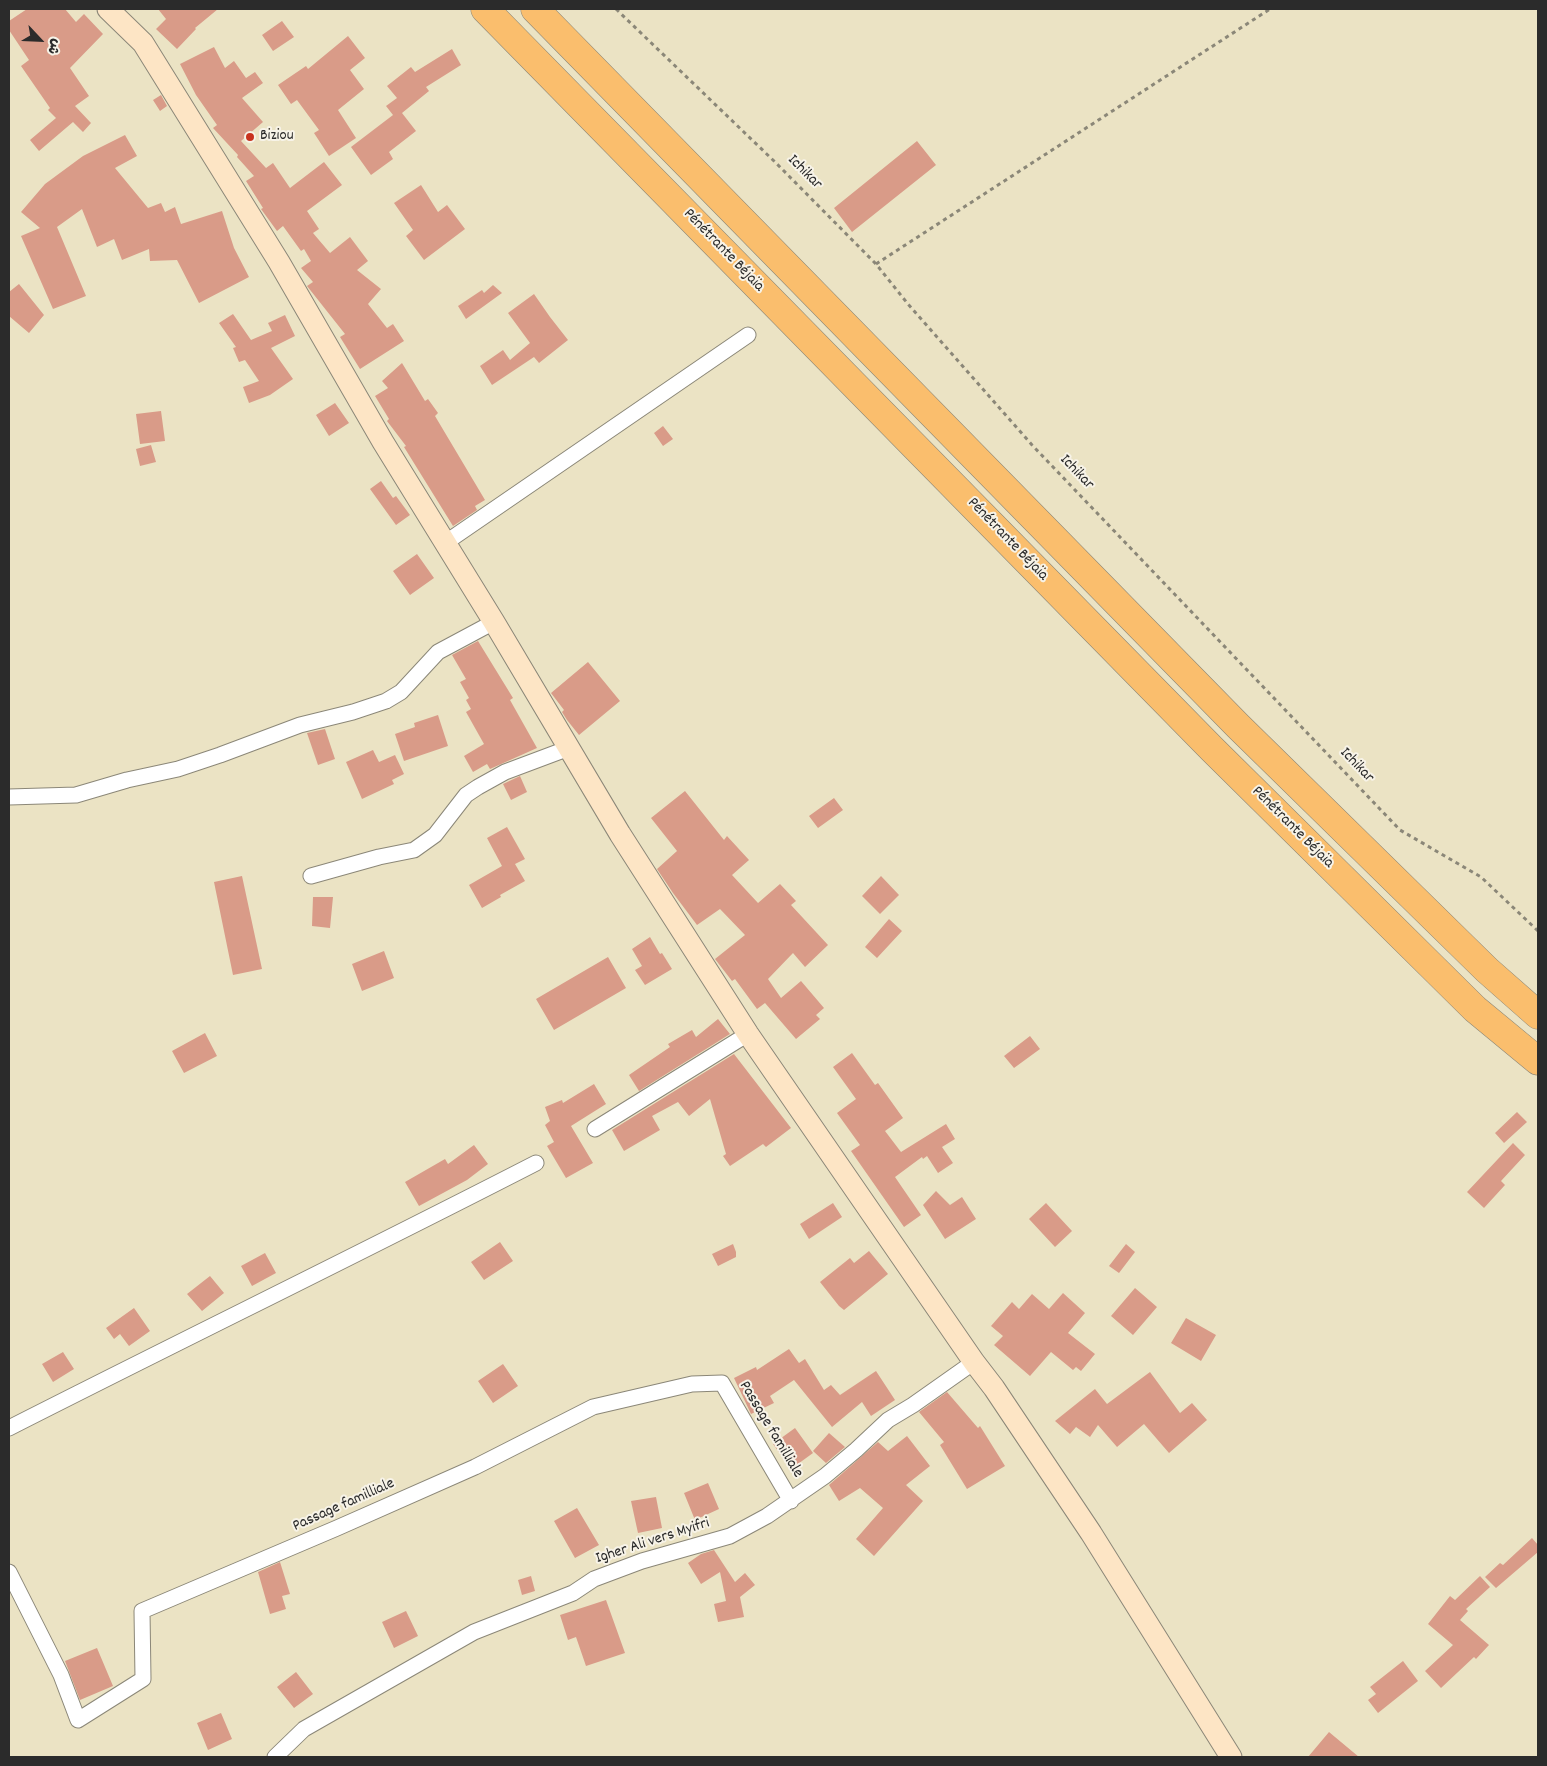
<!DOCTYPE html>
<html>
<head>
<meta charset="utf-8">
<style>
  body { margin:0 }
  #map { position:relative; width:1547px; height:1766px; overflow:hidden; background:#ebe3c4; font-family:Dekko,"Playpen Sans Arabic",sans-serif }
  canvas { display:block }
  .frame { position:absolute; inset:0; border:10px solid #2b2b2b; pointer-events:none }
  .north { position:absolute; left:15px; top:15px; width:50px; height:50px; -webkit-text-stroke:4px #f7f3e8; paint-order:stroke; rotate:115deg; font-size:14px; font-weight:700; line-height:20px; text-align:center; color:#2b2b2b }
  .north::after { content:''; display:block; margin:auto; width:18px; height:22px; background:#2b2b2b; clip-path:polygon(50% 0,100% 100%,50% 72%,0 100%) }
</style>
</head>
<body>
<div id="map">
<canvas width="1547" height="1766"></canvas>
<div class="frame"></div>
<div class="north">ش</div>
</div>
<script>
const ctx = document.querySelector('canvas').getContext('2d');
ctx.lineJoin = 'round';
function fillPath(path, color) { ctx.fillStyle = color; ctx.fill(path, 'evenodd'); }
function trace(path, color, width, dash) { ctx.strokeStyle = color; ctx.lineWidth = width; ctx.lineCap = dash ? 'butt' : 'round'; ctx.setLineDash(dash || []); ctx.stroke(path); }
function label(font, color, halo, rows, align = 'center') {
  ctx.font = font + ' Dekko,sans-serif'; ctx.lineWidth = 4; ctx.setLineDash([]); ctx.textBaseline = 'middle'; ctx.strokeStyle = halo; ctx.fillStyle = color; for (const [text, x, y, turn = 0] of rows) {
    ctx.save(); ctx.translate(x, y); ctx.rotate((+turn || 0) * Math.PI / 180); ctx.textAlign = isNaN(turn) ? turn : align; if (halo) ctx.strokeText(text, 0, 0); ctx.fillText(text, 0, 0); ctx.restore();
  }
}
const building = new Path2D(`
  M27,9h38l11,13 8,-8 19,20 -33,34 19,28 -14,10 16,17 -8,9 -10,-10 -34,29 -9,-11 26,-22 -8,-8 2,-2 -29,-42 8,-6 -20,-30v-9z
  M158,9h60l-23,19 1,1 -19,20 -21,-20 10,-10z
  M282,21l12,16 -21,14 -11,-16z
  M348,36l17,22 -15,12 14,19 -26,21 18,28 -27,18 -15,-23 5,-3 -22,-30 -6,4 -13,-19 28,-19 2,3z
  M214,47l11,21 9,-7 12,17 9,-6 8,11 -21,15 21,24 -22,19 25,27 7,-5 17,25 34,-26 18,23 -35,26 12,18 -6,4 17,20 20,-16 18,24 -11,9 24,19 -13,15 19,24 6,-4 11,17 -44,28 -20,-32 5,-3 -38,-48 6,-4 -12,-14 10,-7 -7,-12 -3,2 -18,-25 -6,5 -16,-22 2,-1 -17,-27 8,-5 -17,-19 1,-2 -25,-27 4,-3 -21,-30 -16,-31z
  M452,49l9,16 -35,22 3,4 -27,22 14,18 -27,21 4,7 -22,16 -20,-28 42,-32 -7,-9 11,-8 -10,-12 24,-19 4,5z
  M161,95l6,11 -7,5 -7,-11z
  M125,135l12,21 -22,12 33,40 13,-5 4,9 10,-5 6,17 41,-13 12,37 15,29 -50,26 -22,-43 -27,1 -1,-12 -27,11 -8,-21 -17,8 -15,-38 -25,18 29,69 -33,13 -32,-73 19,-8 -19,-16 24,-28 38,-28z
  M917,141l19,24 -84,67 -18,-24z
  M421,185l17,27 9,-7 18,24 -41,31 -18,-24 7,-6 -19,-27z
  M19,284l25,31 -15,18 -20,-17v-24z
  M493,285l9,8 -36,26 -8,-13 24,-16 2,3z
  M534,294l16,23 18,23 -29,23 -5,-6 -42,28 -12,-19 23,-16 7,10 20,-17 -22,-30z
  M233,314l18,26 21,-9 -4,-8 17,-8 10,21 -24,12 22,31 -23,16 -21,8 -6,-16 16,-6 -14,-21 -6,2 -6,-14 3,-1 -17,-24z
  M402,363l23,38 3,-2 10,14 -3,3 50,84 -10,6 2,4 -24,16 -49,-79 2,-1 -19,-25 2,-2 -14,-23 13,-8 -6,-7z
  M335,403l14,20 -20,13 -13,-21z
  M161,411l4,30 -25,3 -4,-30z
  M663,426l10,13 -10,7 -9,-13z
  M151,445l5,17 -16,4 -4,-17z
  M381,481l12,17 3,-2 14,19 -14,10 -26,-36z
  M417,554l17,24 -24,17 -17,-24z
  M478,641l35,57 -3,2 27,48 -47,21 -3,-5 -14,8 -9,-16 20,-12 -18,-32 5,-3 -5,-9 3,-2 -9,-16 6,-3 -14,-24z
  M588,662l32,39 -41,34 -12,-15 -5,-8 2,-2 -13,-17z
  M438,715l10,31 -44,15 -9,-27 20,-7 -1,-4z
  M325,729l10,30 -17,6 -11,-32z
  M373,750l6,12 16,-7 9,19 -12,6 2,4 -32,15 -16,-37z
  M520,776l7,16 -16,8 -8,-16z
  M685,791l39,49 3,-4 22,24 -17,15 26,28 22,-19 16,17 -5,4 37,40 -23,22 -12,-14 -25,26 13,19 20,-17 23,27 -8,7 4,4 -24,20 -31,-36 -8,6 -22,-30 -3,2 -17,-22 30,-24 -25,-26 -23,16 -24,-32 -16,-24 20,-18 -26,-33z
  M834,798l9,12 -25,18 -9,-12z
  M507,827l18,32 -10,5 10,17 -25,14 1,2 -19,11 -13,-23 33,-19 -15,-28z
  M242,876l20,93 -29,6 -19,-93z
  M881,876l18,19 -19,19 -18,-18z
  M313,897h20l-3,31 -18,-2z
  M889,919l13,12 -25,27 -12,-11z
  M650,937l10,17 2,-1 10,16 -27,16 -10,-15 7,-4 -10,-17z
  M384,951l10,27 -32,13 -10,-27z
  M608,957l18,31 -72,42 -18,-31z
  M718,1019l12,15 -91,57 -10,-16 41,-28 -2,-3 24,-14 4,7z
  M205,1033l12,23 -33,17 -12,-22z
  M1030,1036l10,13 -26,19 -10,-12z
  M852,1053l23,32 3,-2 25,35 -18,13 16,21 45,-28 9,15 -13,8 11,16 -15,10 -11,-17 -4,3 -1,-2 -27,20 26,38 -17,12 -53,-76 9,-6 -23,-32 19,-14 -23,-32z
  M734,1054l57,74 -25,19 -3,-3 -33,22 -7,-10 3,-2 -16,-55 -21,17 -11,-14 -26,14 8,14 -36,21 -12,-21z
  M594,1084l12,20 -35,22 22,37 -27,15 -19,-32 7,-4 -9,-17 5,-4 -5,-14 17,-7 1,3z
  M1517,1112l10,10 -23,21 -9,-10z
  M1513,1143l12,12 -24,26 4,4 -21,23 -17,-16z
  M474,1145l14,19 -21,16 -48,26 -14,-24 40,-23 3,5z
  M936,1191l14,14 12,-8 14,22 -31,20 -22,-34z
  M833,1203l9,14 -33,22 -9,-15z
  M1046,1203l26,28 -17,16 -26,-28z
  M500,1242l13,19 -29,19 -13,-18z
  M733,1244l3,8v5l-18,9 -6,-12z
  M1126,1244l9,8 -16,21 -10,-7z
  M869,1251l19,23 -44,36 -5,-4 -19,-24 30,-24 4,5z
  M265,1253l11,20 -24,13 -11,-20z
  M210,1276l14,17 -22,18 -15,-17z
  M1135,1288l22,19 -24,28 -22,-19z
  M1063,1293l22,20 -17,20 27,21 -14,17 -5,-4 -3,3 -22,-18 -21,24 -36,-31 9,-9 -12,-10 21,-24 7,7 13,-15 17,15z
  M134,1308l16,23 -21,15 -9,-12 -6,5 -8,-11z
  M1186,1318l30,17 -15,26 -30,-18z
  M789,1349l10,14 6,-4 19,31 7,-5 9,10 36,-24 19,29 -24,16 -9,-14 -30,25 -38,-47 -24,16 4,7 -23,11 -17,-36 22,-11 1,3z
  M63,1352l11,17 -21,13 -11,-18z
  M503,1364l15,22 -25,17 -15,-22z
  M1150,1372l30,41 12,-10 15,17 -38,33 -25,-29 -27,23 -19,-22 -8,12 -14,-10 -6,7 -15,-13 40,-32 12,15z
  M947,1392l31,36 2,-2 25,40 -38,23 -27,-44 4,-3 -25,-30z
  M795,1428l18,25 -22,16 -18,-25z
  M829,1433l16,14 -19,16 -13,-12z
  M907,1436l23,30 -24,19 17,16 -49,55 -18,-17 27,-31 -23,-20 -21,13 -10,-16 49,-43 10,9z
  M708,1483l11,26 -24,11 -11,-27z
  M656,1497l6,31 -24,5 -7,-32z
  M577,1508l22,37 -24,13 -21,-37z
  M1532,1538l6,7v7l-42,36 -11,-11 15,-14 3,2z
  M714,1550l21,32 10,-9 10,12 -15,12 4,20 -26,5 -4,-18 12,-3 -6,-29 -19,12 -13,-21 13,-9z
  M280,1562l10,32 -8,2 4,13 -16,5 -12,-42z
  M531,1576l4,15 -13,4 -4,-15z
  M1480,1576l10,11 -24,22 2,2 -8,9 29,25 -13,14 -2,-2 -33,31 -16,-17 28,-26 -25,-21 22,-28 5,4z
  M606,1600l19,53 -39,13 -10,-29 -8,3 -8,-25z
  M406,1611l12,25 -24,12 -12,-26z
  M97,1648l16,38 -33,14 -15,-39z
  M1403,1661l15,20 -40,32 -10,-13 8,-6 -6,-7z
  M296,1672l17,22 -19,14 -17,-21z
  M221,1713l11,26 -24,11 -11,-27z
  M1329,1732l30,25h-51z`);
const path = new Path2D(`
  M616,9l159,153 101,102 32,40 124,141 368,385 81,47 57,54
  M876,264l394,-255`);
const street = new Path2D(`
  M445,543l303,-208
  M9,797l67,-2 51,-15 51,-11 42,-14 80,-30 53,-13 33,-11 15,-9 37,-40 56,-30
  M311,876l68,-19 35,-7 21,-15 31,-40 12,-8 27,-15 64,-24
  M595,1129l153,-95
  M9,1428c175,-89 352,-175 527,-265
  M9,1572l52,103 17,45 65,-41 -1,-68 195,-83 138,-61 118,-60 99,-23 30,-1 69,118
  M275,1757l29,-28 170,-97 99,-39 21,-14 48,-18 88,-25 37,-20 58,-40 31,-26 32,-30 25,-15 61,-43`);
const secondary = new Path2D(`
  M108,9l35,34 136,219 104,180 111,180 126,212 128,200 226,328 20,26 97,145 140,224`);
const highway = new Path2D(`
  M485,9l727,740 263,260 63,52
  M535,9l703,717 249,244 51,45`);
const markers = [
  [250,137,5,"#c8321e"]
];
const poiNames = [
  ["Biziou",260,137]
];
const streetNames = [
  ["Ichikar",804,173,45],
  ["Pénétrante Béjaïa",723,251,46],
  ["Ichikar",1076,473,46],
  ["Pénétrante Béjaïa",1007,540,46],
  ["Ichikar",1356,766,46],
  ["Pénétrante Béjaïa",1292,828,45],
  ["Passage familliale",770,1430,59],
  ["Passage familliale",344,1506,-24],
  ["Igher Ali vers Myifri",653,1542,-18]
];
fillPath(building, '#d99b88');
trace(street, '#8b8778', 17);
trace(secondary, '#8b8778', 23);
trace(highway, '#8b8778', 29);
trace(path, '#8b8778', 3, [4, 4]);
trace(street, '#fff', 15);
trace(secondary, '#fde5c5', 21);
trace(highway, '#fabe6d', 28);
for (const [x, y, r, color] of markers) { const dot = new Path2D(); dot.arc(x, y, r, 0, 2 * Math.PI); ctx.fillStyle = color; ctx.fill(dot); trace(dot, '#f7f3e8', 2); }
label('16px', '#2b2b2b', '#f7f3e8', poiNames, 'left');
label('16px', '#2b2b2b', '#f7f3e8', streetNames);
</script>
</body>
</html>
